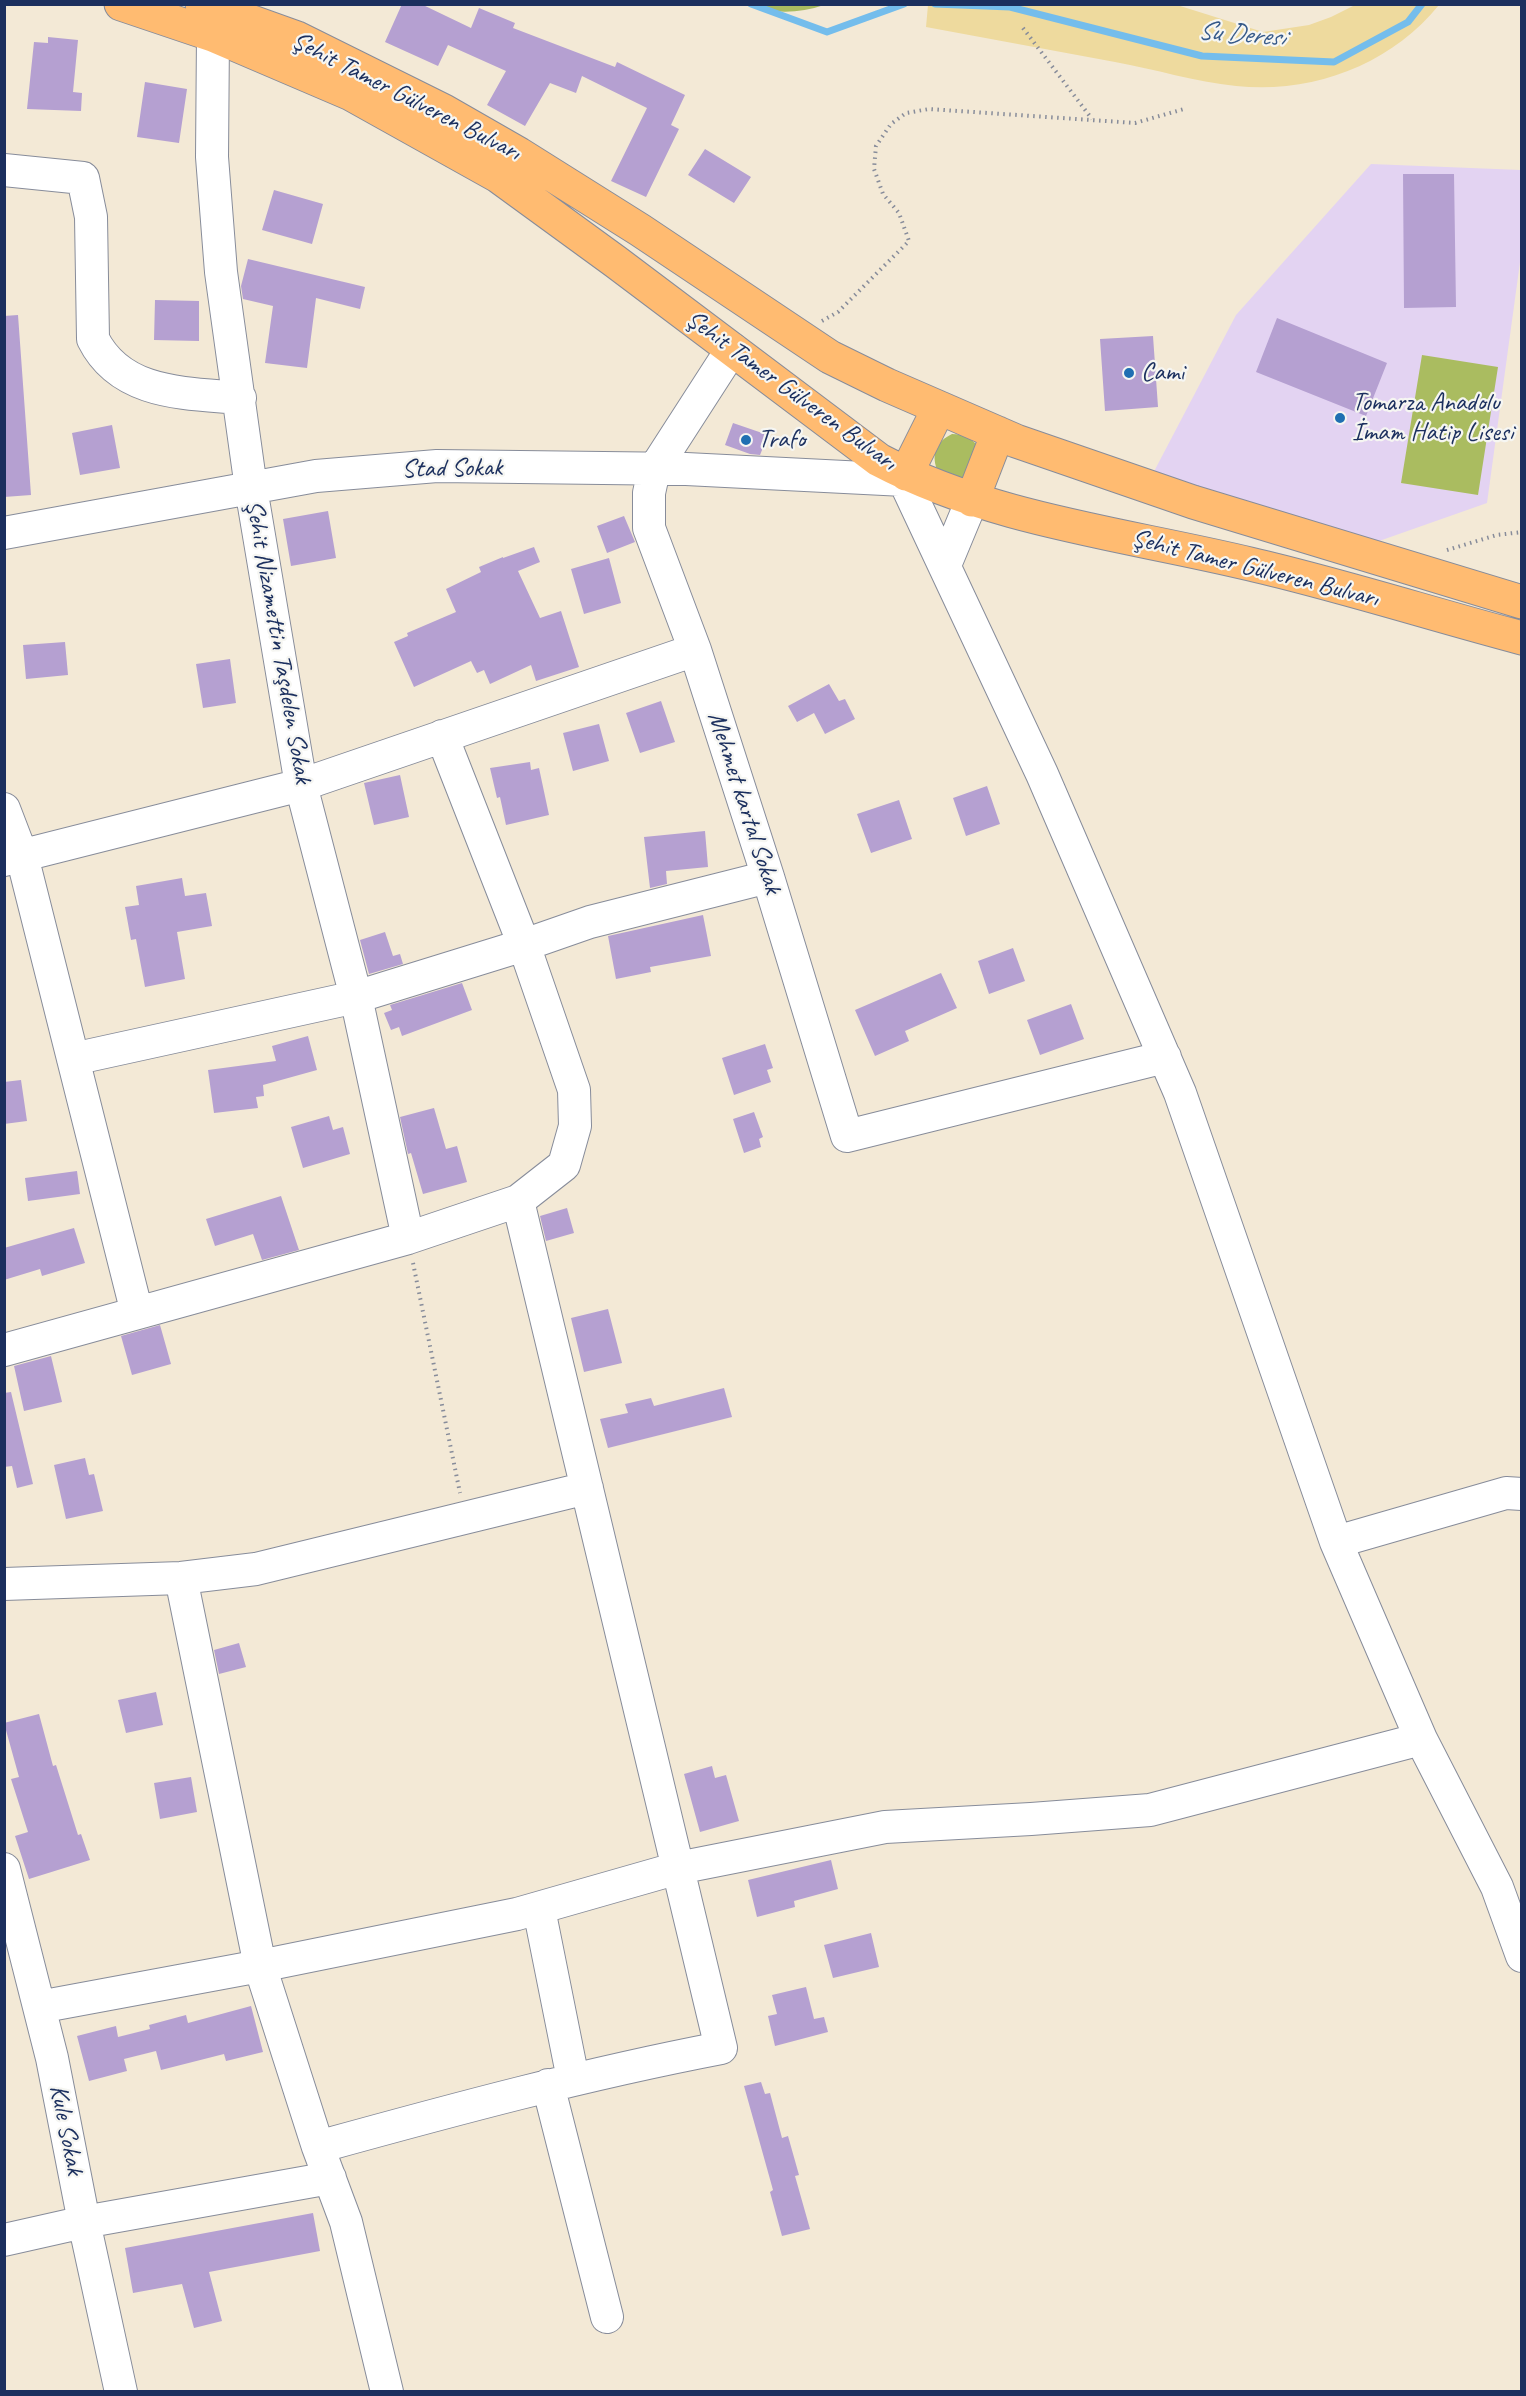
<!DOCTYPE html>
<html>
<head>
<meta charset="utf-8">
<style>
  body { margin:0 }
  #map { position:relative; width:1526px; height:2396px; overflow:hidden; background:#f3e9d6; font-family:Caveat,sans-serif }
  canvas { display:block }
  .frame { position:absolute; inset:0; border:6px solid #1b2f5e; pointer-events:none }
</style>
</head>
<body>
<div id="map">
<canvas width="1526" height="2396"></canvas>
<div class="frame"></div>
</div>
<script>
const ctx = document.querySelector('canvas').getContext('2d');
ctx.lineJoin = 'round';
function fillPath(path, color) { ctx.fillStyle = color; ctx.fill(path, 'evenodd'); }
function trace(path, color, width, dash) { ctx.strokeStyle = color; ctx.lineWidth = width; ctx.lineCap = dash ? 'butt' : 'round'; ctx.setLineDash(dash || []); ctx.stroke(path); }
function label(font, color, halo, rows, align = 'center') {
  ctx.font = font + ' Caveat,sans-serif'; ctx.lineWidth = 4.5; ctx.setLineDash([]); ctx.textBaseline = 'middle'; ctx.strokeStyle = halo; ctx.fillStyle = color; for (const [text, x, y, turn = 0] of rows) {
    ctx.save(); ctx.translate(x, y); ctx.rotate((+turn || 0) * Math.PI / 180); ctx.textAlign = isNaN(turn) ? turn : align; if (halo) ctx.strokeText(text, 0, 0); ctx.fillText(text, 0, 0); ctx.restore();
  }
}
const built = new Path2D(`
  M1371,164l150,6v85l-34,248 -125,44 -213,-66 87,-166z`);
const green = new Path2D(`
  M746,5h78c-26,9 -52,9 -78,0z
  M1422,355l76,12 -20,128 -77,-12z
  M952,434c11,0 19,4 26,12l-15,34 -26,-11c-6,-15 0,-28 15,-35z`);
const sand = new Path2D(`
  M928,5h249l86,27 46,-7 22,-8 24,-12h84c-49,60 -126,89 -203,81 -41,-4 -81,-17 -121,-24 -63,-12 -126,-23 -189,-35z`);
const stream = new Path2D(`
  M751,4l76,28 77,-28
  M935,4l75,3 192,49 132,6 74,-40 14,-18`);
const building = new Path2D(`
  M402,4h19l50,24 8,-20 36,15 -2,5 102,39 2,-5 68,33 -14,30 8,4 -33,68 -35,-16 36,-73 -65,-32 -6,17 -26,-10 -25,43 -38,-21 19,-34 -58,-26 -10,21 -53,-24z
  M48,37l30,3 -5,52 9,1 -1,18 -54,-2 7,-67 14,1z
  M145,82l42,7 -8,54 -42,-6z
  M705,149l46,28 -17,26 -46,-28z
  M1403,174h51l2,133 -52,1z
  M274,190l49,14 -11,40 -50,-14z
  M248,259l117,28 -5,22 -44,-11 -9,70 -42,-5 8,-57 -30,-7 -2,-13z
  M155,300l44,1v40l-45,-1z
  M18,315l13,180 -27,2v-181z
  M1277,318l110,45 -21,53 -110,-44z
  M1153,336l5,71 -53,4 -5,-72z
  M733,423l35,12 -8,20 -10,-1 -25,-9z
  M112,425l8,43 -40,7 -8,-42z
  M328,511l8,47 -45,8 -8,-47z
  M624,516l11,26 -28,11 -10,-27z
  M534,547l6,15 -22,9 22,47 21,-7 18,56 -43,14 -5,-16 -41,19 -6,-14 -7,3 -6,-12 -57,26 -20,-45 14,-6 -1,-3 49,-21 -10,-23 35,-17 -2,-5 24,-10v1z
  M609,558l12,45 -37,11 -13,-45z
  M65,642l3,33 -42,4 -3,-34z
  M230,659l6,44 -33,5 -7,-44z
  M829,684l10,17 6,-2 10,20 -30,15 -11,-21 -17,9 -9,-16z
  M661,701l14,41 -35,11 -14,-40z
  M599,724l10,37 -36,10 -10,-38z
  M530,762l1,8 8,-2 10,47 -43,10 -6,-28 -3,1 -7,-30z
  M400,775l9,42 -35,8 -10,-42z
  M987,786l13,38 -34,12 -13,-38z
  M899,800l13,39 -41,14 -14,-39z
  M705,831l3,36 -42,4 1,13 -17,4 -6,-51z
  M182,878l3,18 21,-3 6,33 -35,6 8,47 -40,8 -9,-48 -5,1 -6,-33 14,-2 -3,-19z
  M703,915l8,41 -61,11 1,5 -35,7 -8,-43z
  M385,932l8,24 7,-2 3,10 -34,10 -9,-34z
  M1013,948l12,33 -36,13 -11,-33z
  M941,973l16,35 -52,23 4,10 -34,15 -20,-46z
  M462,983l10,27 -70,26 -3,-9 -8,3 -7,-17 8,-3 -2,-5z
  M1071,1004l13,35 -44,16 -13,-35z
  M308,1036l9,34 -54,15 1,11 -8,1 2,11 -44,5 -6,-43 68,-9 -4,-15z
  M765,1044l8,24 -6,2 4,12 -37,13 -12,-37z
  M21,1080l6,41 -23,3v-42z
  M434,1108l12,41 11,-3 10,36 -44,12 -12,-41 -3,1 -8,-37z
  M754,1112l9,25 -4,2 2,8 -17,6 -11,-34z
  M329,1116l4,14 10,-3 7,27 -47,14 -12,-41z
  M77,1171l3,23 -52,7 -3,-23z
  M281,1196l18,54 -37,10 -9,-26 -38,12 -9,-27z
  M567,1208l7,25 -28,8 -6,-25z
  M74,1228l11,35 -43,13 -2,-7 -36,11v-32z
  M608,1309l14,54 -38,9 -13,-54z
  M160,1325l11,39 -39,11 -11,-39z
  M51,1356l11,46 -38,9 -10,-45z
  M724,1388l8,29 -124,31 -8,-29 28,-6 -3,-9 26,-6 3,8z
  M11,1392l22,92 -16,4 -5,-22 -8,1v-74z
  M85,1458l4,17 5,-1 9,37 -37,8 -12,-54z
  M239,1643l7,24 -27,7 -5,-24z
  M156,1692l7,33 -37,8 -8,-33z
  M39,1714l14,52 3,-1 22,70 3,-1 9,26 -61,19 -14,-43 13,-4 -17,-53 8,-2 -15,-54z
  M712,1766l3,12 11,-3 13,46 -39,11 -16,-58z
  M191,1777l6,35 -37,7 -6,-36z
  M831,1860l7,29 -44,12 1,6 -38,10 -9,-37z
  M871,1933l8,34 -46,11 -9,-33z
  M806,1987l8,32 10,-2 4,15 -53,14 -7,-30 9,-2 -5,-19z
  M251,2006l12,46 -37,9 -2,-7 -63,16 -5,-19 -32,8 3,12 -38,10 -12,-45 39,-10 2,11 32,-8 -1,-4 37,-10 2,8z
  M761,2082l4,12 5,-1 12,45 6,-2 11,39 -4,1 15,53 -28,7 -12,-44 3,-2 -29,-104z
  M313,2213l7,38 -111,21 13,49 -28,7 -12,-44 -49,9 -8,-45z`);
const path = new Path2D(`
  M1023,28l69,91
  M822,321l16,-9 71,-71 -10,-28 -16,-19 -9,-25 2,-23 15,-22 15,-11 23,-4 206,14 49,-14
  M1447,550l50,-15 25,-3
  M413,1263l47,230`);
const minor = new Path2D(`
  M213,35l-1,122 9,115 30,216 50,297 55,212 52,241
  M4,170l79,8 8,39 2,122c28,56 92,54 147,59
  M732,349l-78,121 -5,23v35l46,122 73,227 79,259 318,-79
  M906,474l-2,6 138,294 138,319 156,449 170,-49 16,1
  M4,533l312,-57 121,-10 249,3 218,11
  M945,565l27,-65
  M4,809l18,47 115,457
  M4,860l297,-75 394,-135
  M73,1059l283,-62 168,-52 66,-23 178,-45
  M4,1350l404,-112 110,-37 46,-36 11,-39 -1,-36 -50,-145 -82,-209
  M1336,1542l85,197 76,148 25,69
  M181,1578l79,388 58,181 28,75 41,170
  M4,1584l177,-6 75,-9 331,-81
  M4,1869l48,189 32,164 37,170
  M539,1909l34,170
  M39,2007l221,-41 257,-52 161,-46 207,-41 146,-8 119,-9 271,-71
  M548,2085l59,232
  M318,2147c134,-37 267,-73 403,-99l-203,-847
  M4,2240l80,-18 246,-44`);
const major = new Path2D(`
  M121,4l92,31 138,59 147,82 118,86 263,198c114,60 246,74 371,104 91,21 181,50 272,74
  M202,4l95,34 147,73 75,43 121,76 190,127 57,28 129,56 177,61 329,100
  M906,474l33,-66
  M972,500l26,-67`);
const markers = [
  [1129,373,6,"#1f6fb2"],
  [1340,418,6,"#1f6fb2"],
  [746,440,6,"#1f6fb2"]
];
const streetNames = [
  ["Şehit Tamer Gülveren Bulvarı",406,97,27],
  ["Şehit Tamer Gülveren Bulvarı",791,391,36],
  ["Stad Sokak",452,469,-1],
  ["Şehit Tamer Gülveren Bulvarı",1255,569,14],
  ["Şehit Nizamettin Taşdelen Sokak",278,642,80],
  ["Mehmet kartal Sokak",744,803,72],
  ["Kule Sokak",66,2130,79]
];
const poiNames = [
  ["Cami",1141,373],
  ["Tomarza Anadolu",1352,403],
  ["İmam Hatip Lisesi",1352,433],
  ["Trafo",758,440]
];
const waterNames = [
  ["Su Deresi",1241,35,5]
];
fillPath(built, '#e3d3f2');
fillPath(green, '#aabc60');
fillPath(sand, '#eeda9e');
trace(stream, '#74bdec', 7);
fillPath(building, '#b5a0d1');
trace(minor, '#878c9a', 34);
trace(major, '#878c9a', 35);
trace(path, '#878c9a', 4, [1.5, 4.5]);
trace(minor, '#fff', 32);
trace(major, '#ffbb71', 33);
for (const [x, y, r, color] of markers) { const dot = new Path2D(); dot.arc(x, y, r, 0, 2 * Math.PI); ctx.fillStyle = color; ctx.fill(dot); trace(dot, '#f6f6f2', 2); }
label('26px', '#1b2f5e', '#f6f6f2', streetNames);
label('26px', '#1b2f5e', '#f6f6f2', poiNames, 'left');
label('italic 27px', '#365a89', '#f6f6f2', waterNames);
</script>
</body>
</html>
